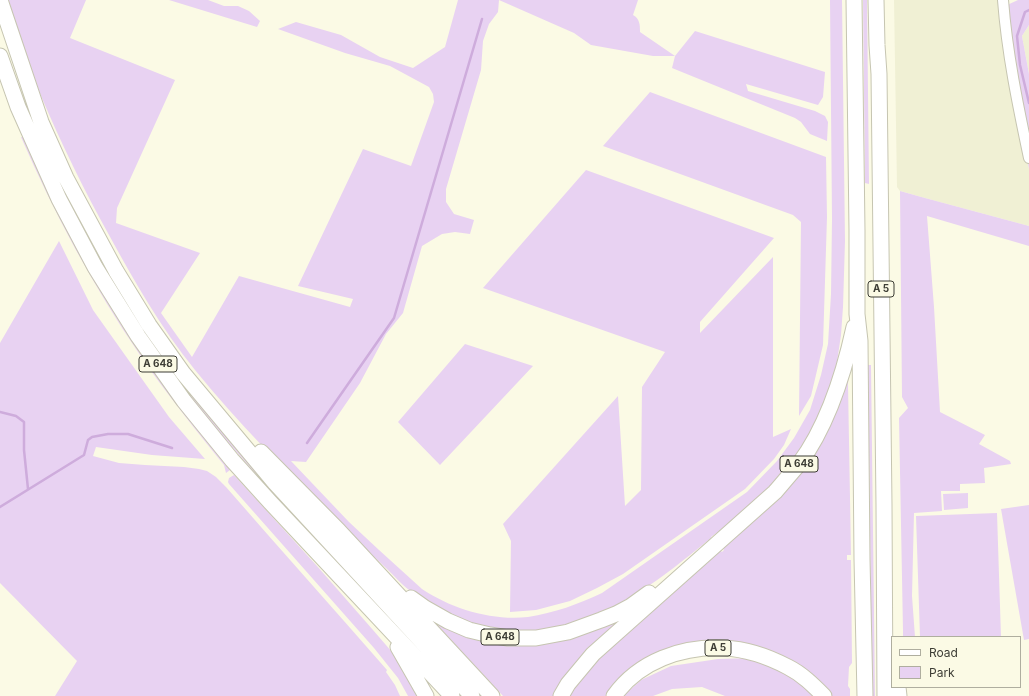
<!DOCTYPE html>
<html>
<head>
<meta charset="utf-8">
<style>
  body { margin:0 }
  #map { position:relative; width:1029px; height:696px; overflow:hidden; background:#fbfae5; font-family:Inter,sans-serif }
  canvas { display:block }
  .legend { position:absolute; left:891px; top:636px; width:130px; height:52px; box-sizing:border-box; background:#fbfae5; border:1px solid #afae9f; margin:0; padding:5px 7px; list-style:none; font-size:12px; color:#3d3d35 }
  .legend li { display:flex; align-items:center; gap:8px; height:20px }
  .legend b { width:20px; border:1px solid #afae9f }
</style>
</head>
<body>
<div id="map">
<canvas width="1029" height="696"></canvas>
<ul class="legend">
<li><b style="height:5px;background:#fff"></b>Road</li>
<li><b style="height:11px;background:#e8d2f2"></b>Park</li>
</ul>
</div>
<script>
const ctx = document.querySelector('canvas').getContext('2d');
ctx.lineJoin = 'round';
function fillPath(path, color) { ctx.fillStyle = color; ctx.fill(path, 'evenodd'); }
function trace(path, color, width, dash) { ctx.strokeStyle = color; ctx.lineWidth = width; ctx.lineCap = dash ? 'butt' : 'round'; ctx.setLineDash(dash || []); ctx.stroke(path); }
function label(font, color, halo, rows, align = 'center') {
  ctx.font = font + ' Inter,sans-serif'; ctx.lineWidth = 4; ctx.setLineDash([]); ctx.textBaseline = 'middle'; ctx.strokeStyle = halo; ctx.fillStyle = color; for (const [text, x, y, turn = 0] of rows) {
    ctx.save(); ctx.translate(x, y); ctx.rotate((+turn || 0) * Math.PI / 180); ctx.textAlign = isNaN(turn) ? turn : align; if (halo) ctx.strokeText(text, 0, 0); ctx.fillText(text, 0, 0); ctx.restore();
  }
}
const built = new Path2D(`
  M894,0h104l31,169v57l-104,-28 -25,-7 -3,-4z
  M1029,25v49l-7,-38z`);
const green = new Path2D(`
  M8,0h78l-16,38 105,42 -58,128 -1,15 84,30 -39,60 31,44 47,-81 111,31 3,-8 -55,-13 65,-137 48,17 23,-64 -1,-8 -4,-7 -39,-21 -45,-13 -67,-24 18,-7 45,13 39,22 33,11 32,-21 13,-47h180l-5,15c7,4 7,10 7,17l35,24 20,-25 130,41 -2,25 -5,8 -72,-21 2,7 67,20 10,5 3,6 -1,19 -17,-7 -9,-12 -6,-4 -123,-50 3,-12h-22l-62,-11 -17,-12 -75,-33 -1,12 -9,12 -6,17 -2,29 -35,119v13l8,12 20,6 -4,14 -15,-2 -13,2 -20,12 -19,67 -17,21 -26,49 -54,79 -15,-1 58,61 30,28 43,39c30,20 70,32 106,28 26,-4 51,-13 74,-24l145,-101 30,-31 17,-23 16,-28 11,-35 7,-31 3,-50 1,-75 -2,-219h12l3,241 -2,66 -2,28 -4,27 -4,16 -14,40 -19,34 -33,40 -34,29 -22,16v1c-59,48 -121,99 -203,92 -32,-2 -62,-15 -89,-33 -12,-7 -22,-18 -32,-28 -18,-17 -36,-34 -53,-52 -49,-47 -97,-95 -139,-147 -34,-42 -61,-89 -86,-135 -25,-45 -48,-92 -68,-139 -13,-31 -23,-64 -33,-96z
  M169,0h39l16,6h14l11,5 11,10 -3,6z
  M863,0h4l2,184 -4,-1z
  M1018,0h11v25l-7,11 7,38v95l-28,-145 4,-18z
  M650,92l176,65 1,60 -4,128 -12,51 -12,20 2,-194 -8,-7 -190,-69z
  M21,137h2c12,30 27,59 42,88 18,35 38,71 60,105 32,49 68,94 105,140l-4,3 -2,-8c-29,-36 -58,-72 -84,-110 -47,-69 -86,-142 -119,-218z
  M586,170l188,68 -74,84v11l73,-76v180l18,-8 -7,16 -10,14 -29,30 -122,85 -26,14 -27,13 -34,9 -26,2 1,-71 -8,-17 115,-128 7,110 16,-16 1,-103 23,-35 -182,-64z
  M64,190l131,208 33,41 35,39 -2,2c-21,-24 -43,-49 -63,-74 -53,-67 -96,-141 -134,-216z
  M900,191l25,7 104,28v20l-102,-30 7,91 6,105 45,23 -6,9 31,17 1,3 -27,4 1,15 -25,1v7h-19l1,20 -28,2 -2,83 3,41h-12v-6l-4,-213 9,-10 -6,-11z
  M59,241l34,69 76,107 36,42 -53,-4 -56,-8 -3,9 26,7 26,2 39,2 15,2 8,2 9,6 10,10c54,62 108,122 161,183l-1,2 9,13 5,11h-345l22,-35 -77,-78v-240z
  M465,344l68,22 -93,99 -42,-43z
  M868,365h3l4,331h-3z
  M849,371l-1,13 3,171h-4v5h4l1,103 -3,4 -1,19 2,3v7h-20l-3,-4 -106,-48 -95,33 -21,19h-38l27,-36 126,-110 2,2 2,-2 -2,-3 36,-31z
  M234,475l83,91 56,64 19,22 15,22 12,22h-11l-10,-18 -24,-30 -145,-164 -1,-2 1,-4z
  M968,493v15l-24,2 -1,-16z
  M1029,505v134l-5,1 -23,-131z
  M997,513l4,124h-81l-4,-121z
  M630,611l-75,85h-52l-75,-81 87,27z
  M753,658l37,16 27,22h-92l-23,-9 -30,2 -19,7h-30l18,-16 30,-14 47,-7z`);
const stream = new Path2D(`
  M1029,10l-4,2 -8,24 3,29 9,38
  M0,412l16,4 8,6v28l4,39
  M307,443l87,-125 88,-299
  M0,507l84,-52 4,-15 4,-3 16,-3h20l44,14`);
const minor = new Path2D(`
  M1003,0c4,53 15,106 26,158`);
const highway = new Path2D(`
  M0,0l4,12 37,110 25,56 50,93 33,54 34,48 92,110 197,213
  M854,0l3,230v84l3,27 2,218 3,137
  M876,0l1,45 2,29 5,431 1,191
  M0,56l18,51 41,92 36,68 43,69 46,65 48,59 38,42 182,194
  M261,452l78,79 153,165
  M411,598l14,10 23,13 21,9 21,5 18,3h28l32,-6 33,-12 15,-6 15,-8 18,-13
  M398,647l28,49
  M898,687l1,9
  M561,696l7,-12 25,-30 182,-162c8,-9 16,-19 24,-28 29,-39 45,-91 55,-137
  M614,696c25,-35 68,-50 110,-48 22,1 45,9 64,19 14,7 25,18 36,29`);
const shields = [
  [881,289,26],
  [158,364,38],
  [799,464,38],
  [500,637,38],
  [718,648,26]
];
const shieldNames = [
  ["A 5",881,289],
  ["A 648",158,364],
  ["A 648",799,464],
  ["A 648",500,637],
  ["A 5",718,648]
];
fillPath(built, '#f0f0d4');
fillPath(green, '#e8d2f2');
trace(stream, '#ceacdc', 2.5);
trace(minor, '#c6c5b1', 12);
trace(highway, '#c6c5b1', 17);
trace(minor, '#fff', 10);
trace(highway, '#fff', 15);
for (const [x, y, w] of shields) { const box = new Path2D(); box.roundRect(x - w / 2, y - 8, w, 16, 3); ctx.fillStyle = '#fbfae5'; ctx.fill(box); trace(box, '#3d3d35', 1); }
label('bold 10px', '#3d3d35', null, shieldNames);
</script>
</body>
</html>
